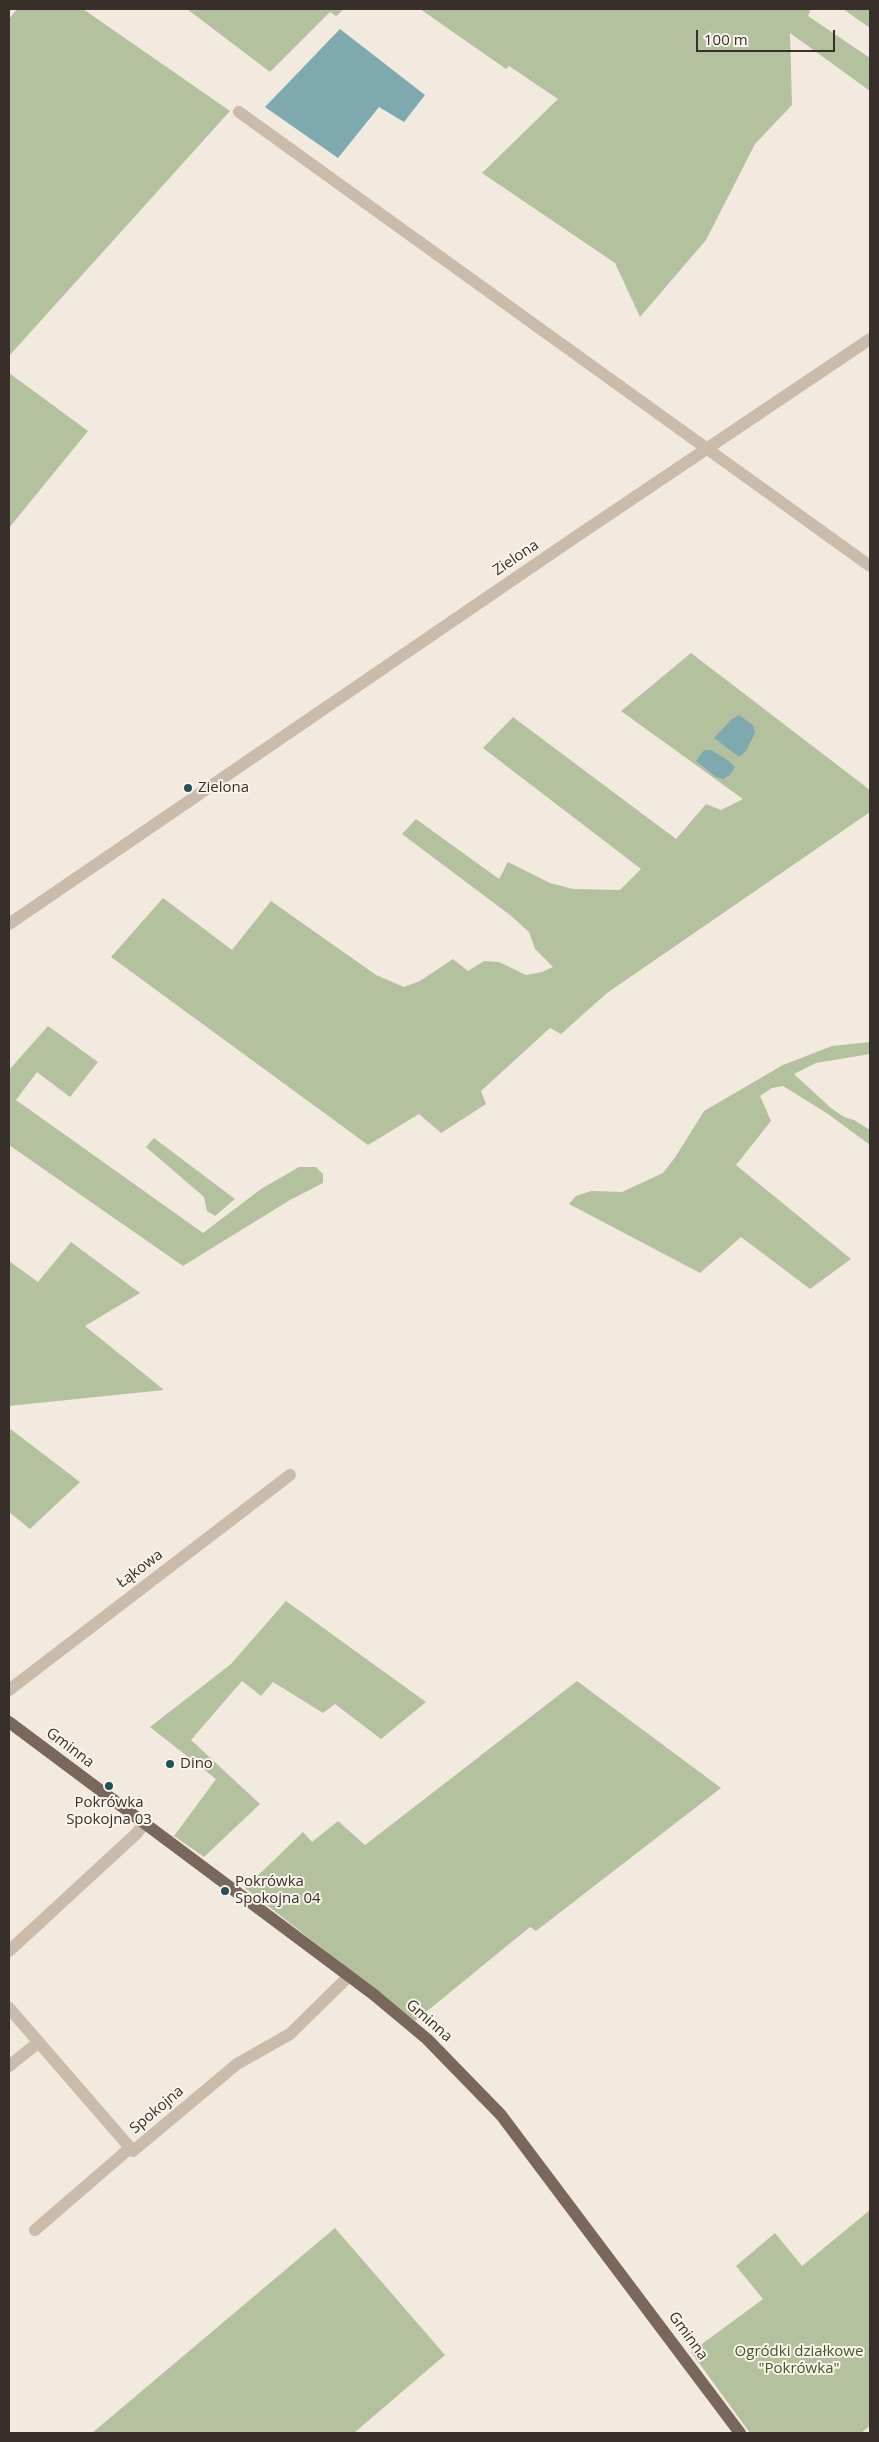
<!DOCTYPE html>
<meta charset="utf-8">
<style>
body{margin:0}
#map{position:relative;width:879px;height:2442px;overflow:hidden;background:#f2eadf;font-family:"Open Sans",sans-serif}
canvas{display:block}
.frame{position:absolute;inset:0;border:10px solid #382f2a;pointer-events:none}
.scale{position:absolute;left:696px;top:30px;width:139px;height:22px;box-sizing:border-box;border:2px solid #382f2a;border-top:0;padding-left:6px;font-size:15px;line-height:18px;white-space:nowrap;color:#382f2a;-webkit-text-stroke:4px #faf4eb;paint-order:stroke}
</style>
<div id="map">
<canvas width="879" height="2442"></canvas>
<div class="frame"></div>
<div class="scale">100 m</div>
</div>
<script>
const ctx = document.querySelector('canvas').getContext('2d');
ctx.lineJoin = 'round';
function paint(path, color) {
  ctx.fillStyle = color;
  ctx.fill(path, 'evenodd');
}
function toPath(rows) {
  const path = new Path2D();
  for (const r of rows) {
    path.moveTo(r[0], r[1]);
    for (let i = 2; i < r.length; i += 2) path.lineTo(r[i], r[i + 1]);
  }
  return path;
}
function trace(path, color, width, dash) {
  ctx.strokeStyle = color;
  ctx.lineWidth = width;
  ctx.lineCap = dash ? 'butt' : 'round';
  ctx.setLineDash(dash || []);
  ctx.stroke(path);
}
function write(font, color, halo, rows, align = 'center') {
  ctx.font = font + ' "Open Sans",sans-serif';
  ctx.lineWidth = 4;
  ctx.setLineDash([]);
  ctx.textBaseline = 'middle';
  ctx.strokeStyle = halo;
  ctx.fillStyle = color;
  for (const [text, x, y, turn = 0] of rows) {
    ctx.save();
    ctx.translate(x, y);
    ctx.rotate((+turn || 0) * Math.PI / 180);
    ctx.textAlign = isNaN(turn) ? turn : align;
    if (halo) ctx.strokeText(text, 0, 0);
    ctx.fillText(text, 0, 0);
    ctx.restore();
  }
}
const green = toPath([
 [17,9,83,9,230,111,9,356,9,19],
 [187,9,344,9,336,16,330,12,270,72],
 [420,9,811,9,808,16,870,58,870,91,790,33,792,105,755,144,706,240,640,317,615,263,482,173,558,99,509,66,506,69],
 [843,9,870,9,870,28],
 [9,373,88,431,9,528],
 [691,653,870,790,870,812,607,993,561,1034,550,1028,481,1091,486,1104,441,1133,419,1114,368,1145,111,957,163,898,232,950,271,901,376,975,404,987,420,981,453,959,468,971,484,961,499,962,526,975,542,972,553,967,535,949,529,932,510,915,402,834,416,819,499,879,508,862,550,883,573,889,620,890,641,869,483,748,513,717,676,839,706,804,721,810,743,799,621,711],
 [48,1026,98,1062,70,1097,37,1072,16,1100,203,1233,261,1189,299,1167,316,1167,323,1174,323,1183,290,1200,183,1266,9,1145,9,1070],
 [870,1042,870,1054,816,1063,794,1074,831,1108,844,1117,854,1120,870,1130,870,1145,828,1114,783,1086,772,1088,760,1096,771,1121,736,1165,851,1259,810,1289,741,1237,700,1273,569,1204,576,1196,591,1191,622,1192,663,1173,676,1156,704,1111,783,1065,832,1046],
 [154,1138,235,1199,215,1216,207,1211,204,1197,146,1147],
 [71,1242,140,1293,85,1326,164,1390,9,1406,9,1261,38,1282],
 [9,1428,80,1482,30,1529,9,1512],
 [286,1601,426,1702,381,1739,335,1704,323,1713,273,1682,261,1696,242,1681,191,1740,260,1804,204,1857,174,1836,216,1779,150,1727,231,1664],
 [577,1681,721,1788,536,1931,530,1927,415,2021,245,1888,303,1832,312,1842,338,1821,365,1845],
 [870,2210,870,2426,861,2433,750,2433,691,2352,763,2299,736,2266,775,2233,802,2266],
 [335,2228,445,2355,354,2433,92,2433]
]);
const water = toPath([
 [340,29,425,95,404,122,379,107,338,158,265,107],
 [739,715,753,725,755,733,746,751,739,757,714,738,732,719],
 [704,750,711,750,729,761,735,767,730,775,723,779,716,777,696,761]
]);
const minor = toPath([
 [239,112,870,566],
 [9,924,577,536,870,339],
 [9,1690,290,1475],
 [9,1951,136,1834,144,1824],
 [9,2008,133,2151,237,2064,290,2034,349,1976],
 [9,2066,39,2042],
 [35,2230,130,2148]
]);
const major = toPath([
 [9,1722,373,1994,427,2039,501,2115,740,2433]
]);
const markers = [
 [188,788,5,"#205259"],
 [170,1764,5,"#205259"],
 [109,1786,5,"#205259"],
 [225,1891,5,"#205259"]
];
const streetNames = [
 ["Zielona",516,558,-34],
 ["Łąkowa",140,1569,-37],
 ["Gminna",70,1748,37],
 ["Gminna",429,2021,41],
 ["Spokojna",157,2110,-40],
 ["Gminna",688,2336,54]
];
const poiNames = [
 ["Zielona",198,788],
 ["Dino",180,1764],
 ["Pokrówka",109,1803,"center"],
 ["Spokojna 03",109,1820,"center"],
 ["Pokrówka",235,1882],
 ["Spokojna 04",235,1899]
];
const parkNames = [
 ["Ogródki działkowe",799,2352],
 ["\"Pokrówka\"",799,2369]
];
paint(green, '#b4c19f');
paint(water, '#7eaaaf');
trace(minor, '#cabbaa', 12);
trace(major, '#79675b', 12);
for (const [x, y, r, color] of markers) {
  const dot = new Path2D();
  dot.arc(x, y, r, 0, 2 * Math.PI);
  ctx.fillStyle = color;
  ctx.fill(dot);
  trace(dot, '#faf4eb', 2);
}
write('15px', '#382f2a', '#faf4eb', streetNames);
write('15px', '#382f2a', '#faf4eb', poiNames, 'left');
write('15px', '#45562e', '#faf4eb', parkNames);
</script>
